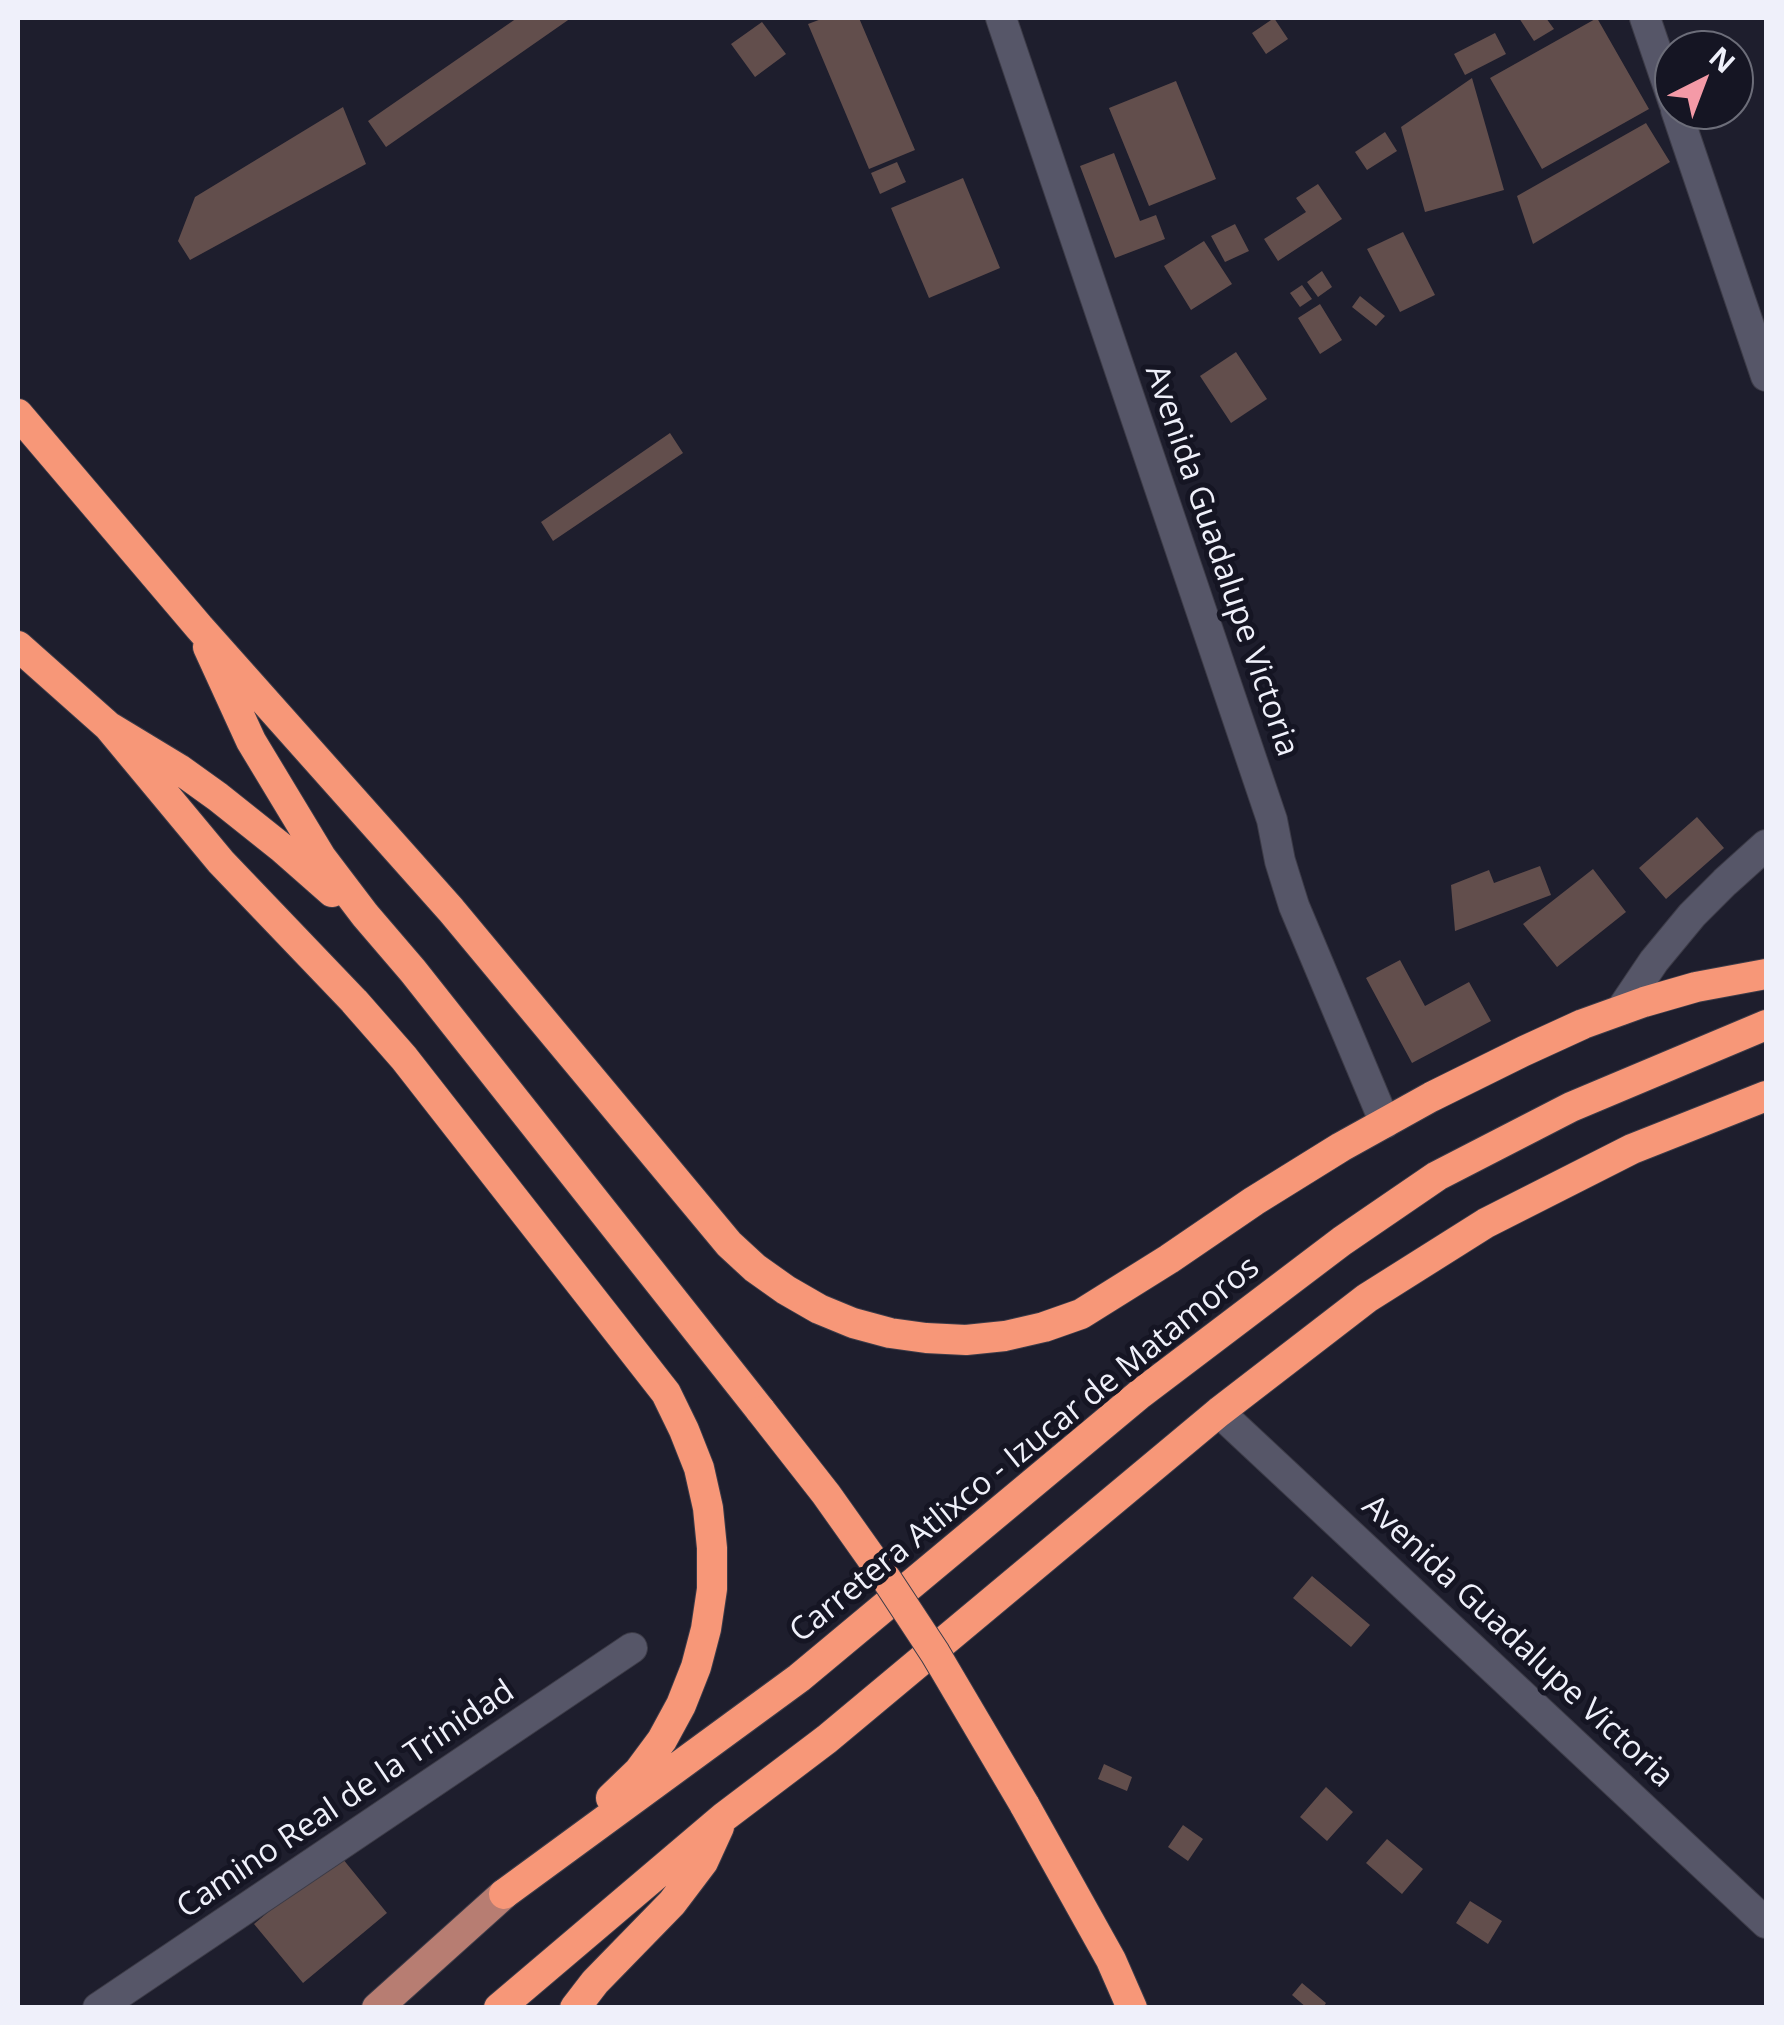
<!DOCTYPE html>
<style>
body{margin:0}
#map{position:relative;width:1784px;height:2025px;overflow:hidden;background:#1e1e2d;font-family:"Open Sans",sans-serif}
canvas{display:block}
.frame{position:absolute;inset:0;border:20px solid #eff0fa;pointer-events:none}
.north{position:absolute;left:1654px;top:30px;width:100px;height:100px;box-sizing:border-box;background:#151523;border:2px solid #6c6d79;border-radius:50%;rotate:42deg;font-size:28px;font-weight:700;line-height:40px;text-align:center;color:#eff0fa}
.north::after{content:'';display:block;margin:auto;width:35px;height:45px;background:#f49aa7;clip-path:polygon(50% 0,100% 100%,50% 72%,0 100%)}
</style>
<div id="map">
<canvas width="1784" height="2025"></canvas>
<div class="frame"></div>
<div class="north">N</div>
</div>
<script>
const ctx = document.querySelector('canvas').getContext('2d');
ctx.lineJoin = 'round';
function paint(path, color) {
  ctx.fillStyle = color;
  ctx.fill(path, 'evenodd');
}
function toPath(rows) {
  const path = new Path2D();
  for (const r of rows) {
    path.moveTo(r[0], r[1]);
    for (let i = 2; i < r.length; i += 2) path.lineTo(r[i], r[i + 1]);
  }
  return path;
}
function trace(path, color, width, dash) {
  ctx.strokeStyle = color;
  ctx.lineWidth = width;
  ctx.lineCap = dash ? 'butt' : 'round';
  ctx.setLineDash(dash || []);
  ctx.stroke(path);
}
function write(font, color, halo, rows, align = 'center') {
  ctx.font = font + ' "Open Sans",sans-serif';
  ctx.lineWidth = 10;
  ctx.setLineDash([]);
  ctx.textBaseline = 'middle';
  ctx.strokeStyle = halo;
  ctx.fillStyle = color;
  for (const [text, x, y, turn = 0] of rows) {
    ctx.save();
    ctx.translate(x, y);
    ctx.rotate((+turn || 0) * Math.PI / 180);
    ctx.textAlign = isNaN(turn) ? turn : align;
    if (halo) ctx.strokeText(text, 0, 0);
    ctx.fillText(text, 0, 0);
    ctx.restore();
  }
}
const building = toPath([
 [517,18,571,18,386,147,368,121],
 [824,18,859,18,915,150,869,169,808,24],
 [1274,18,1288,39,1266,54,1252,33],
 [1519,18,1546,18,1554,29,1534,41],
 [1597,18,1649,109,1542,169,1490,78],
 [762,22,786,54,755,77,731,44],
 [1495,33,1506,54,1465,75,1454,54],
 [1472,78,1504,190,1425,212,1401,127],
 [1176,81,1216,179,1149,206,1109,108],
 [343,107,366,164,190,260,178,241,195,197],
 [1646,123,1670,162,1533,244,1517,196],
 [1385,132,1397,151,1367,170,1355,152],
 [1114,153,1140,221,1156,215,1165,239,1115,258,1080,166],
 [897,162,906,182,880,194,871,173],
 [963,178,1000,268,929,298,891,208],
 [1318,184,1342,219,1278,261,1264,239,1306,212,1296,198],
 [1235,224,1249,251,1225,262,1211,236],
 [1403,232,1435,295,1400,312,1367,249],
 [1204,241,1232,284,1191,310,1164,266],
 [1322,271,1332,287,1318,297,1307,282],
 [1302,285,1312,299,1300,307,1290,293],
 [1360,296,1385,316,1376,326,1352,307],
 [1320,304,1342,340,1320,354,1298,318],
 [1236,352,1267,399,1231,423,1200,376],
 [670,433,683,453,553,541,541,522],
 [1697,817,1724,848,1666,899,1639,868],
 [1540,866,1551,895,1455,931,1451,885,1489,870,1494,883],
 [1593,869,1626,912,1557,967,1523,924],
 [1400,960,1425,1006,1469,982,1491,1021,1412,1063,1366,978],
 [1312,1576,1370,1625,1351,1647,1293,1598],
 [1104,1764,1132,1777,1127,1791,1098,1779],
 [1326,1787,1353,1812,1327,1841,1300,1817],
 [1183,1825,1203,1839,1188,1861,1168,1847],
 [1387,1839,1423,1869,1402,1894,1366,1863],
 [338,1853,387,1913,303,1983,254,1924],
 [1470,1901,1502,1921,1488,1944,1456,1923],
 [1302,1983,1326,2003,1323,2008,1307,2008,1292,1995]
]);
const minor = toPath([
 [1001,18,1272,820,1280,861,1294,906,1385,1123],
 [1645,18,1674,103],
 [1676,110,1766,376],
 [1621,1010,1654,961,1692,915,1725,882,1766,845],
 [1219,1412,1766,1923],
 [98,2008,632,1648]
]);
const major = toPath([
 [377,2008,504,1894]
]);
const highway = toPath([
 [18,414,199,627,451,910,729,1244,755,1268,786,1290,819,1309,853,1323,890,1333,926,1338,966,1340,1005,1336,1044,1327,1081,1314,1169,1259,1254,1201,1341,1147,1431,1097,1524,1051,1583,1024,1644,1002,1696,987,1766,974],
 [18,646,108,726,179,769,218,797,282,848,332,892],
 [208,647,251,741,321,857,365,915,413,971,761,1411],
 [108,726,221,862,354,1001,404,1058,666,1393,684,1430,699,1468,708,1508,712,1548,712,1589,706,1629,696,1667,681,1705,662,1740,639,1771,611,1798],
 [1024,1804,1111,1960,1132,2008],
 [504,1894,799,1678,1140,1394,1342,1241,1437,1176,1571,1107,1766,1025],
 [499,2008,724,1817,827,1739,1219,1412,1367,1298,1486,1223,1632,1149,1766,1096],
 [575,2008,595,1982,672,1903,703,1862,719,1827]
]);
const highwayBridge = toPath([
 [761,1411,826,1494,887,1580,935,1653,1024,1804]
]);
const streetNames = [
 ["Avenida Guadalupe Victoria",1221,561,71],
 ["Carretera Atlixco - Izucar de Matamoros",1025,1450,-39],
 ["Avenida Guadalupe Victoria",1517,1642,43],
 ["Camino Real de la Trinidad",346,1800,-34]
];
paint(building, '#624e4c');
trace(minor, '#3c3b47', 32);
trace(major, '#3c3b47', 32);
trace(highway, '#3c3b47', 32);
trace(minor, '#565668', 30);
trace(major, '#b77d72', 30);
trace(highway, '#f79778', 30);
trace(highwayBridge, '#3c3b47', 32, []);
trace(highwayBridge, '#f79778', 30);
write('32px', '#eff0fa', '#151523', streetNames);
</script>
